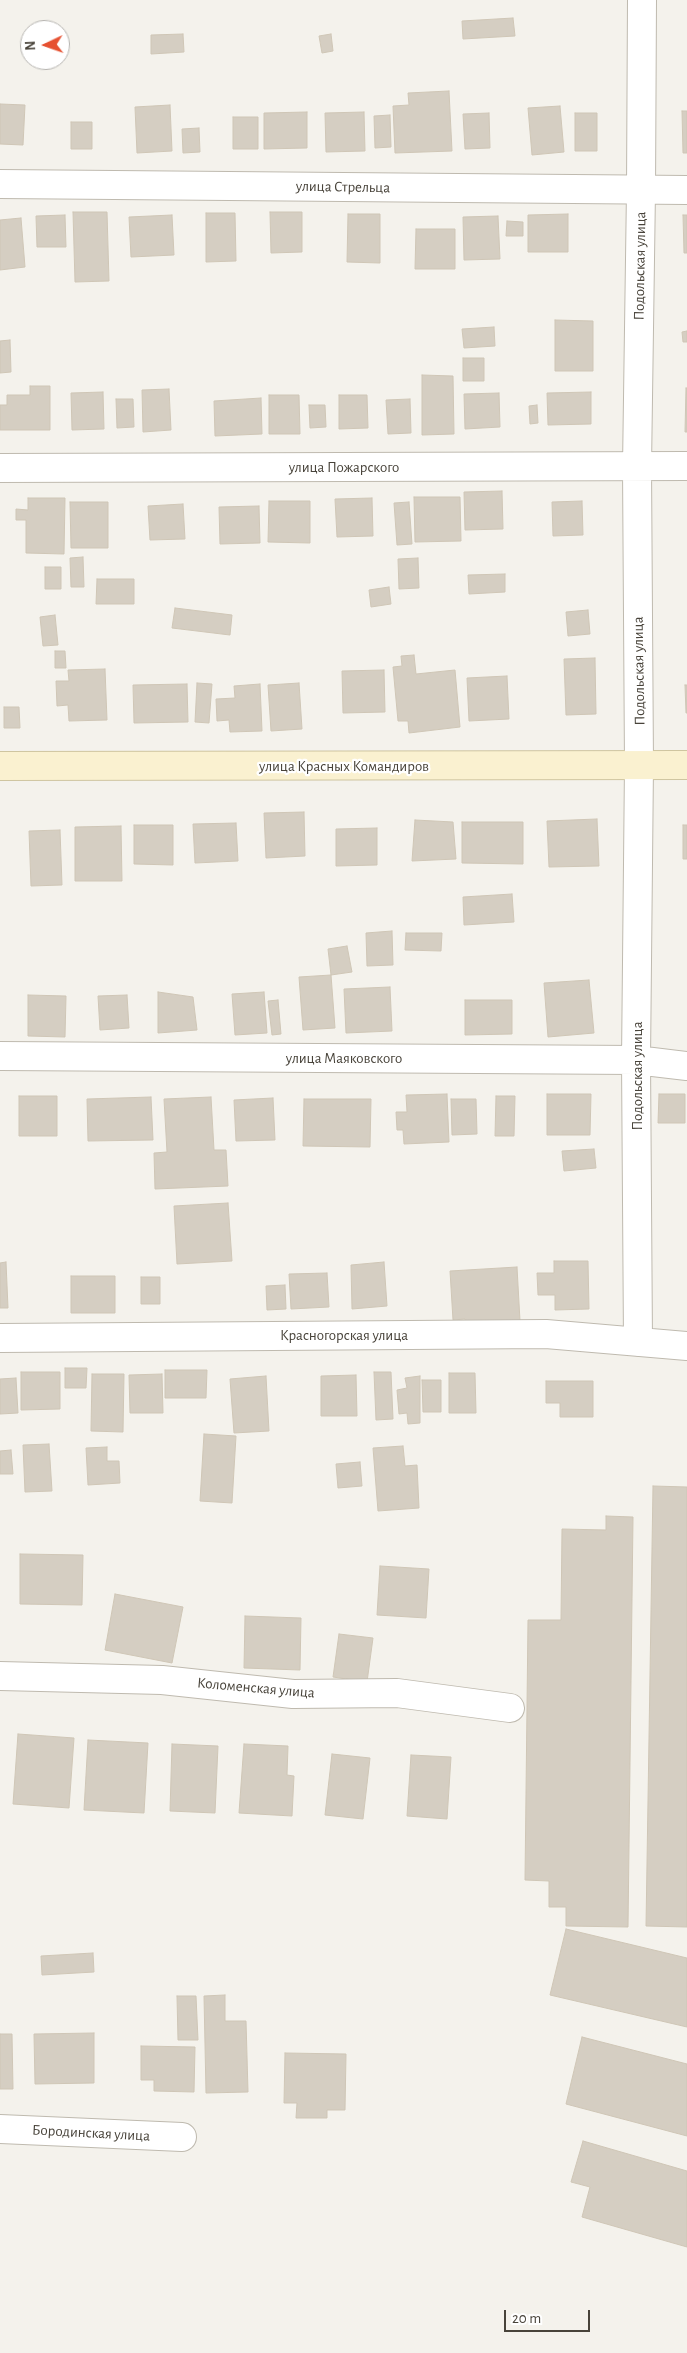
<!DOCTYPE html>
<meta charset="utf-8">
<style>
body{margin:0}
#map{position:relative;width:687px;height:2353px;overflow:hidden;background:#f4f2ec;font-family:"Alegreya Sans",sans-serif}
canvas{display:block}
.north{position:absolute;left:20px;top:20px;width:50px;height:50px;box-sizing:border-box;background:#fff;border:1px solid #b6b4b0;border-radius:50%;rotate:267deg;font-size:14px;font-weight:700;line-height:20px;text-align:center;color:#48433a}
.north::after{content:'';display:block;margin:auto;width:18px;height:22px;background:#e65131;clip-path:polygon(50% 0,100% 100%,50% 72%,0 100%)}
.scale{position:absolute;left:504px;top:2310px;width:86px;height:22px;box-sizing:border-box;border:2px solid #48433a;border-top:0;padding-left:6px;font-size:15px;line-height:18px;white-space:nowrap;color:#48433a;-webkit-text-stroke:4px #fff;paint-order:stroke}
</style>
<div id="map">
<canvas width="687" height="2353"></canvas>
<div class="north">N</div>
<div class="scale">20 m</div>
</div>
<script>
const ctx = document.querySelector('canvas').getContext('2d');
ctx.lineJoin = 'round';
function paint(path, color) {
  ctx.fillStyle = color;
  ctx.fill(path, 'evenodd');
}
function toPath(rows) {
  const path = new Path2D();
  for (const r of rows) {
    path.moveTo(r[0], r[1]);
    for (let i = 2; i < r.length; i += 2) path.lineTo(r[i], r[i + 1]);
  }
  return path;
}
function trace(path, color, width, dash) {
  ctx.strokeStyle = color;
  ctx.lineWidth = width;
  ctx.lineCap = dash ? 'butt' : 'round';
  ctx.setLineDash(dash || []);
  ctx.stroke(path);
}
function write(font, color, halo, rows, align = 'center') {
  ctx.font = font + ' "Alegreya Sans",sans-serif';
  ctx.lineWidth = 4.5;
  ctx.setLineDash([]);
  ctx.textBaseline = 'middle';
  ctx.strokeStyle = halo;
  ctx.fillStyle = color;
  for (const [text, x, y, turn = 0] of rows) {
    ctx.save();
    ctx.translate(x, y);
    ctx.rotate((+turn || 0) * Math.PI / 180);
    ctx.textAlign = isNaN(turn) ? turn : align;
    if (halo) ctx.strokeText(text, 0, 0);
    ctx.fillText(text, 0, 0);
    ctx.restore();
  }
}
const building = toPath([
 [513,18,515,36,463,39,462,21,513,18],
 [183,34,184,52,151,54,151,35,183,34],
 [331,34,333,51,322,53,319,36,331,34],
 [449,91,452,151,395,153,393,106,409,105,408,93,449,91],
 [0,104,25,105,23,145,0,144,0,104],
 [170,105,172,151,137,153,135,107,170,105],
 [560,106,564,152,532,155,528,108,560,106],
 [682,111,687,111,687,153,683,153,682,111],
 [307,112,307,148,264,149,264,113,307,112],
 [364,112,365,151,326,152,325,113,364,112],
 [489,113,490,148,465,149,463,114,489,113],
 [575,113,597,113,597,151,575,151,575,113],
 [390,115,391,147,375,148,374,116,390,115],
 [233,117,258,117,258,149,233,149,233,117],
 [71,122,92,122,92,149,71,149,71,122],
 [199,128,200,152,183,153,182,129,199,128],
 [73,212,107,212,109,281,75,282,73,212],
 [270,212,302,212,302,252,271,253,270,212],
 [206,213,235,213,236,261,206,262,206,213],
 [348,214,380,214,380,263,347,262,348,214],
 [568,214,568,252,528,252,528,215,568,214],
 [65,215,66,247,37,247,36,216,65,215],
 [172,215,174,255,131,257,129,217,172,215],
 [683,215,687,215,687,253,684,253,683,215],
 [498,216,500,259,464,260,463,217,498,216],
 [21,218,25,267,0,270,0,220,21,218],
 [507,221,523,222,523,236,506,236,507,221],
 [416,229,455,229,455,269,415,269,416,229],
 [555,320,593,321,593,371,555,371,555,320],
 [494,327,495,346,464,348,462,329,494,327],
 [687,331,687,342,683,342,682,332,687,331],
 [10,340,11,372,0,373,0,341,10,340],
 [463,358,484,358,484,381,463,381,463,358],
 [422,375,453,376,454,434,422,435,422,375],
 [30,386,50,386,50,430,0,430,0,405,7,405,7,395,30,395,30,386],
 [686,388,687,388,687,432,685,432,686,388],
 [169,389,171,430,143,432,142,390,169,389],
 [103,392,104,429,72,430,71,393,103,392],
 [591,392,591,424,548,425,547,393,591,392],
 [499,393,500,427,465,429,464,394,499,393],
 [269,395,299,395,300,434,269,434,269,395],
 [339,395,367,395,368,428,339,429,339,395],
 [261,398,262,434,215,436,214,401,261,398],
 [116,399,133,399,134,427,117,428,116,399],
 [410,399,411,433,388,434,386,400,410,399],
 [309,405,325,405,326,427,310,428,309,405],
 [537,405,538,423,530,424,529,406,537,405],
 [502,491,503,529,465,530,464,492,502,491],
 [414,497,460,497,461,541,415,542,414,497],
 [28,498,65,498,64,554,26,553,26,520,16,520,16,509,28,510,28,498],
 [372,498,373,536,337,537,335,499,372,498],
 [269,501,310,501,310,543,268,542,269,501],
 [582,501,583,535,553,536,552,502,582,501],
 [70,502,108,502,108,548,71,548,70,502],
 [409,502,412,544,397,545,394,503,409,502],
 [183,504,185,539,150,540,148,506,183,504],
 [259,506,260,543,220,544,219,507,259,506],
 [83,557,84,587,71,587,70,558,83,557],
 [418,558,419,588,399,589,398,559,418,558],
 [45,567,61,567,61,589,45,589,45,567],
 [505,574,505,592,469,594,468,575,505,574],
 [97,579,134,579,134,604,96,604,97,579],
 [389,587,391,604,371,607,369,590,389,587],
 [175,608,232,615,230,635,172,628,175,608],
 [588,610,590,634,568,636,566,612,588,610],
 [55,615,58,645,43,646,40,617,55,615],
 [55,651,65,651,66,668,55,668,55,651],
 [414,655,416,674,455,670,460,727,409,733,408,721,398,721,393,667,402,666,401,656,414,655],
 [595,658,596,714,566,715,564,659,595,658],
 [105,669,107,720,69,721,68,705,57,706,56,681,69,681,68,670,105,669],
 [384,670,385,712,343,713,342,671,384,670],
 [507,676,509,719,469,721,467,678,507,676],
 [197,683,212,684,209,723,195,722,197,683],
 [299,683,302,729,271,731,268,685,299,683],
 [187,684,188,722,134,723,133,685,187,684],
 [260,684,262,731,230,732,229,720,217,721,216,699,235,698,234,686,260,684],
 [685,685,687,685,687,713,686,713,685,685],
 [4,707,19,707,20,728,4,728,4,707],
 [304,812,305,856,266,858,264,813,304,812],
 [597,819,599,866,549,867,547,821,597,819],
 [415,820,453,822,456,859,412,861,415,820],
 [462,822,523,822,523,864,462,863,462,822],
 [236,823,238,861,195,863,193,824,236,823],
 [134,825,173,825,173,865,134,864,134,825],
 [683,825,687,825,687,859,683,859,683,825],
 [121,826,122,881,75,881,75,827,121,826],
 [377,828,377,865,336,866,336,829,377,828],
 [60,830,62,885,31,886,29,831,60,830],
 [512,894,514,922,464,925,463,897,512,894],
 [392,931,393,965,367,966,366,933,392,931],
 [406,933,442,933,441,951,405,950,406,933],
 [347,946,352,972,331,975,328,949,347,946],
 [331,975,335,1028,303,1030,299,977,331,975],
 [589,980,594,1033,548,1037,544,983,589,980],
 [390,987,392,1031,346,1033,344,989,390,987],
 [158,992,193,997,197,1030,158,1033,158,992],
 [264,992,267,1033,235,1035,232,994,264,992],
 [28,995,66,996,65,1037,28,1036,28,995],
 [127,995,129,1028,100,1030,98,996,127,995],
 [278,1000,281,1034,272,1035,268,1001,278,1000],
 [465,1000,512,1000,512,1034,465,1035,465,1000],
 [447,1094,449,1142,404,1144,403,1130,397,1130,396,1112,407,1112,406,1095,447,1094],
 [547,1094,591,1094,590,1135,547,1135,547,1094],
 [659,1094,685,1094,685,1123,658,1123,659,1094],
 [19,1096,57,1096,57,1136,19,1136,19,1096],
 [496,1096,515,1096,514,1136,495,1136,496,1096],
 [151,1097,153,1140,88,1141,87,1099,151,1097],
 [211,1097,214,1150,226,1150,228,1186,155,1189,154,1153,167,1152,164,1099,211,1097],
 [273,1098,275,1140,236,1141,234,1100,273,1098],
 [304,1099,371,1099,370,1147,303,1146,304,1099],
 [451,1099,476,1099,477,1134,452,1135,451,1099],
 [594,1149,596,1168,564,1171,562,1151,594,1149],
 [228,1203,232,1261,177,1264,174,1206,228,1203],
 [554,1261,588,1261,589,1309,555,1310,555,1295,538,1295,537,1273,554,1273,554,1261],
 [6,1262,8,1308,0,1308,0,1263,6,1262],
 [384,1262,387,1306,352,1309,351,1265,384,1262],
 [517,1267,520,1321,466,1328,465,1319,453,1320,450,1271,517,1267],
 [327,1273,329,1307,291,1309,289,1274,327,1273],
 [71,1276,115,1276,115,1313,71,1313,71,1276],
 [141,1277,160,1277,160,1304,141,1304,141,1277],
 [285,1285,286,1309,267,1310,266,1286,285,1285],
 [65,1368,87,1368,86,1388,65,1388,65,1368],
 [165,1370,207,1370,206,1398,165,1398,165,1370],
 [21,1372,60,1372,60,1409,21,1410,21,1372],
 [374,1372,391,1372,393,1419,376,1420,374,1372],
 [449,1373,475,1373,476,1413,449,1413,449,1373],
 [92,1374,124,1374,123,1432,91,1431,92,1374],
 [162,1374,163,1413,130,1413,129,1375,162,1374],
 [356,1375,357,1416,321,1416,321,1376,356,1375],
 [266,1376,269,1431,234,1433,230,1379,266,1376],
 [420,1376,420,1423,408,1424,407,1413,399,1414,397,1390,407,1388,405,1378,420,1376],
 [16,1378,18,1413,0,1414,0,1379,16,1378],
 [422,1380,441,1380,441,1412,423,1412,422,1380],
 [546,1381,593,1381,593,1417,560,1417,560,1403,546,1403,546,1381],
 [204,1434,236,1436,232,1503,200,1501,204,1434],
 [49,1444,52,1491,25,1492,23,1445,49,1444],
 [403,1446,405,1466,417,1465,419,1508,378,1511,373,1448,403,1446],
 [107,1447,107,1461,119,1461,120,1483,88,1485,86,1448,107,1447],
 [11,1450,13,1474,0,1474,0,1451,11,1450],
 [360,1462,362,1486,338,1488,336,1464,360,1462],
 [653,1486,687,1487,687,1927,646,1926,653,1486],
 [606,1516,633,1517,628,1927,566,1926,566,1907,549,1907,549,1881,525,1880,528,1620,561,1620,562,1529,606,1530,606,1516],
 [20,1554,83,1555,82,1605,20,1604,20,1554],
 [380,1566,429,1569,426,1618,377,1615,380,1566],
 [115,1594,183,1607,172,1663,105,1650,115,1594],
 [245,1616,301,1618,300,1670,244,1668,245,1616],
 [339,1634,373,1638,367,1682,333,1677,339,1634],
 [18,1734,74,1738,69,1808,13,1804,18,1734],
 [88,1740,148,1743,144,1813,84,1810,88,1740],
 [172,1744,218,1746,215,1813,170,1811,172,1744],
 [244,1744,288,1746,287,1775,294,1776,292,1816,239,1813,244,1744],
 [332,1754,370,1758,363,1819,325,1815,332,1754],
 [411,1755,451,1757,447,1819,407,1816,411,1755],
 [566,1929,687,1958,687,2027,550,1995,566,1929],
 [93,1953,94,1972,42,1975,41,1956,93,1953],
 [225,1995,225,2021,246,2021,248,2092,206,2093,204,1996,225,1995],
 [177,1996,196,1996,198,2040,178,2040,177,1996],
 [94,2033,94,2083,35,2084,34,2034,94,2033],
 [0,2034,12,2034,13,2089,0,2089,0,2034],
 [582,2037,687,2064,687,2136,566,2104,582,2037],
 [141,2046,195,2047,194,2092,154,2091,154,2080,141,2080,141,2046],
 [285,2053,346,2054,345,2110,327,2110,327,2118,296,2118,297,2103,284,2103,285,2053],
 [583,2141,687,2171,687,2247,582,2217,590,2187,571,2182,583,2141]
]);
const street = toPath([
 [0,184,687,190],
 [0,468,687,466],
 [0,1056,636,1060,687,1066],
 [0,1338,546,1334,687,1346],
 [638,1342,636,1060,639,765,637,467,641,190,642,0],
 [0,1676,162,1680,293,1694,397,1693,510,1708],
 [0,2129,182,2137]
]);
const secondary = toPath([
 [0,766,687,765]
]);
const streetNames = [
 ["улица Стрельца",343,187,1],
 ["Подольская улица",640,266,-89],
 ["улица Пожарского",344,467],
 ["Подольская улица",639,671,-91],
 ["улица Красных Командиров",344,766],
 ["улица Маяковского",344,1058],
 ["Подольская улица",637,1076,-90],
 ["Красногорская улица",344,1335],
 ["Коломенская улица",256,1688,5],
 ["Бородинская улица",91,2133,3]
];
paint(building, '#d5cec2');
trace(building, '#cfc6b6', 1);
trace(street, '#bfbaaf', 30);
trace(secondary, '#cfc5a0', 30);
trace(street, '#fff', 28);
trace(secondary, '#faf1d0', 28);
write('15px', '#48433a', '#fff', streetNames);
</script>
